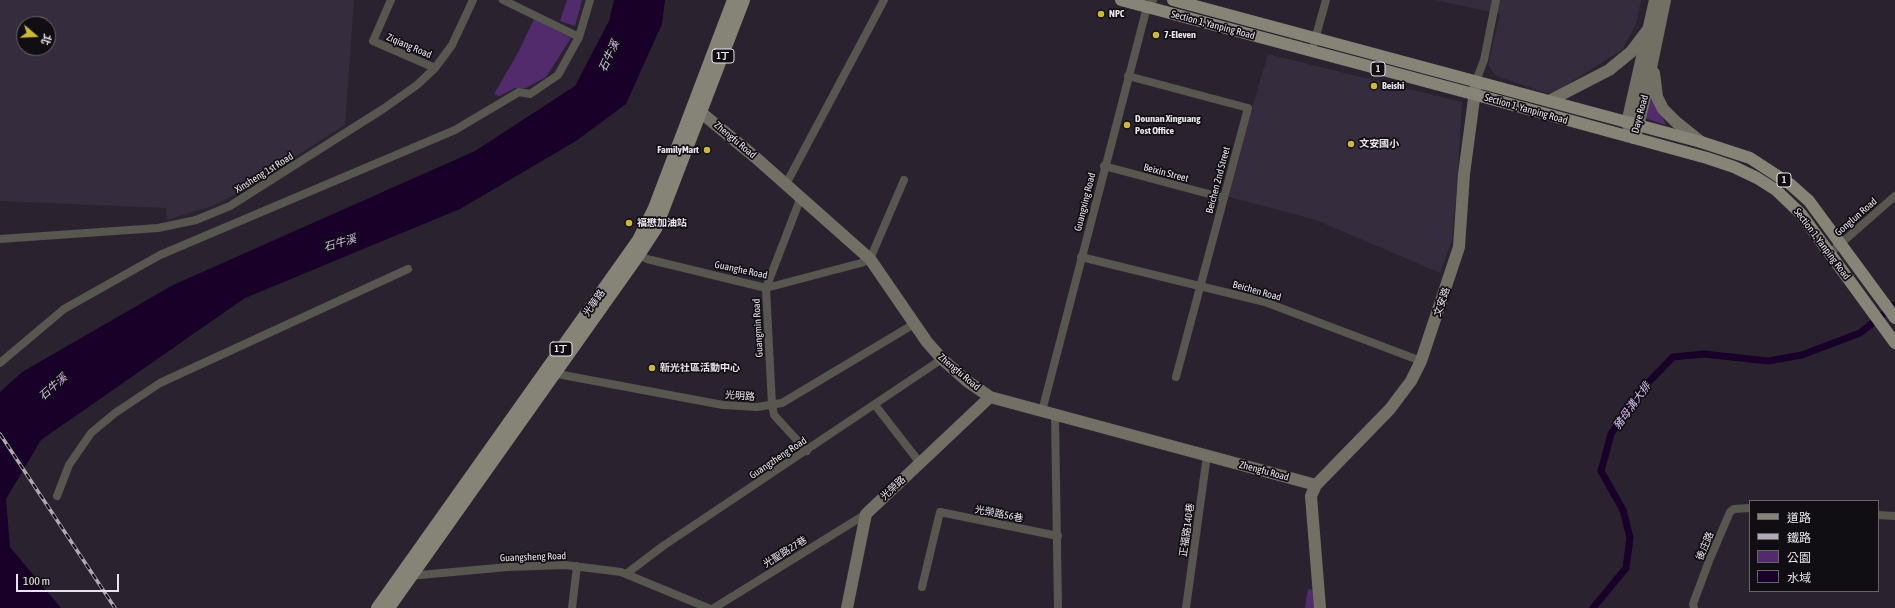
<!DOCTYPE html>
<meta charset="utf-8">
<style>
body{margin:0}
#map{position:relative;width:1895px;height:608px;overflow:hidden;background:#2a232f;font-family:"Asap Condensed","Noto Sans TC",sans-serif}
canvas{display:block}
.legend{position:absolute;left:1749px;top:500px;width:130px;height:92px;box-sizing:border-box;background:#110e13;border:1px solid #67646a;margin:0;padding:5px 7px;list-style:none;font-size:12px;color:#e8e4ec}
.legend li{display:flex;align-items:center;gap:8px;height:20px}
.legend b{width:20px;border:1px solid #67646a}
.north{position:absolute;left:16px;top:16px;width:40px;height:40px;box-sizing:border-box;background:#110e13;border:1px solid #67646a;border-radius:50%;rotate:109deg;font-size:11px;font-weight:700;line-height:16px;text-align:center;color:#e8e4ec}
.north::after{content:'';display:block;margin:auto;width:14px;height:18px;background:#ceb837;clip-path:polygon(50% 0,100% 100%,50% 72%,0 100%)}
.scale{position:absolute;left:16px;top:574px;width:103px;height:18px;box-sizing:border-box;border:2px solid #e8e4ec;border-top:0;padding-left:5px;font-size:12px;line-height:14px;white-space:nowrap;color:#e8e4ec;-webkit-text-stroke:3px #110e13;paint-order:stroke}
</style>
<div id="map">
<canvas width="1895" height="608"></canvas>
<ul class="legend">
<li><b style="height:5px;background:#868476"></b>道路</li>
<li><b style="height:5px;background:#aea9b3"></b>鐵路</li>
<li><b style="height:11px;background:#512b6b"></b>公園</li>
<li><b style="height:11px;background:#180029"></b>水域</li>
</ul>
<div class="north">北</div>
<div class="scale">100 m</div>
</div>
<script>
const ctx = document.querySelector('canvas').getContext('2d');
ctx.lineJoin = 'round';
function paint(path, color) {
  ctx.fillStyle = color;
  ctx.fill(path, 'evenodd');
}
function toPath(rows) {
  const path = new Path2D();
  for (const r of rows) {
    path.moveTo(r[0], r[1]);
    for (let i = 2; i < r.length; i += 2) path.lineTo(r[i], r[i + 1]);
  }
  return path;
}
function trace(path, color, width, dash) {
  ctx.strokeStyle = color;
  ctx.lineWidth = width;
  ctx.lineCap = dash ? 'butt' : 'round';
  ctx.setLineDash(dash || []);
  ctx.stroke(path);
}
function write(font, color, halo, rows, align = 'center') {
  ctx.font = font + ' "Asap Condensed","Noto Sans TC",sans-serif';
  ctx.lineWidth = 3.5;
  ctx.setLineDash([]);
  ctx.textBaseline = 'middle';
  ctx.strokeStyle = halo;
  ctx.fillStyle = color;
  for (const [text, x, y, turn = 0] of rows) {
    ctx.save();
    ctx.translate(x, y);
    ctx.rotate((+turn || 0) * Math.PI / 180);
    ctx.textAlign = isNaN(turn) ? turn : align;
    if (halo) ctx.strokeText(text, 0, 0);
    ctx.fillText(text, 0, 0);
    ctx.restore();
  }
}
const built = toPath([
 [0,0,354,0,345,125,238,193,212,206,167,220,166,208,0,201],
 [24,24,48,24,48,48,24,48],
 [1435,0,1641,0,1636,24,1622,50,1555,92,1546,93,1496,76,1488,65,1500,14],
 [1268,54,1462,102,1457,185,1452,240,1440,273,1316,220,1226,196]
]);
const green = toPath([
 [567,0,582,0,575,26,560,21],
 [534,19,571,38,546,77,526,88,515,88,499,96,494,94,519,51],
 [1651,90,1666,125,1644,118],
 [1308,589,1313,590,1314,608,1305,608]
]);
const water = toPath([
 [614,0,665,0,662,24,626,104,576,141,460,209,245,298,41,440,6,499,10,547,61,608,0,608,0,392,22,372,173,285,475,151,575,86,609,21]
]);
const canal = toPath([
 [1593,608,1626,568,1630,538,1623,510,1601,471,1611,434,1642,389,1673,357,1704,354,1768,361,1802,355,1860,333,1895,305]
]);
const street = toPath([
 [391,0,373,41,435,68],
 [503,0,579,37],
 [1314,43,1326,0],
 [1128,76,1248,108,1176,377],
 [1476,81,1484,60,1496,0],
 [1104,166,1224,198],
 [786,184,884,0],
 [801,197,766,288,772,405,774,415,807,451],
 [0,239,158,228,196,220,230,206,383,109,417,85,435,68,452,45,473,0],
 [635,253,647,259,766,288,861,263,870,259,904,180],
 [1830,253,1895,196],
 [1081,257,1265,302,1421,361],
 [0,363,64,309,160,255,455,130,519,92,530,94,558,75,579,37,590,0],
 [552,373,723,405,757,407,782,403,914,324],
 [875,405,920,463],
 [1042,411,1147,7,1153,0],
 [1055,415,1058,608],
 [57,496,69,465,91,433,115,413,160,383,408,269],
 [1878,515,1895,516],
 [626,574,663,546,942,359],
 [409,576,508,567,565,565,621,572,708,608],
 [922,587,940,512,1058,536],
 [572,608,577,566],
 [714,608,866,514],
 [1186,608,1207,455],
 [1694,608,1693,604,1709,561,1730,512,1734,509,1750,508]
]);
const secondary = toPath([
 [1654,73,1657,97,1663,109,1676,122,1701,142],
 [1549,101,1609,70,1631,52,1647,31],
 [693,106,755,157,870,259,927,342,942,359,967,381,990,397,1316,485],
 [1636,134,1645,97,1665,0],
 [1634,138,1627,123,1655,0],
 [847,608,866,514,990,397],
 [1320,608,1311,496,1316,485,1390,409,1411,381,1421,361,1459,247,1464,174,1476,84]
]);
const primary = toPath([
 [1121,0,1473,94,1707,158,1734,167,1757,178,1776,190,1801,214,1895,343],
 [1173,0,1701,142,1750,158,1790,184,1809,201,1895,318],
 [377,608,638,240,654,208,733,0],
 [389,608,639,255,656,229,744,0]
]);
const rail = toPath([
 [0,434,115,608]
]);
const markers = [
 [1101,14,4,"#ceb837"],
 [1156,35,4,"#ceb837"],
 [1374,86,4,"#ceb837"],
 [1127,125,4,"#ceb837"],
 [1351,144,4,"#ceb837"],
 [707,150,4,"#ceb837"],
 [629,223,4,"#ceb837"],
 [652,368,4,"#ceb837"]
];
const shields = [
 [723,56,22],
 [1378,69,14],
 [1784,180,14],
 [561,349,22]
];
const shieldNames = [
 ["1丁",723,56],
 ["1",1378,69],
 ["1",1784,180],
 ["1丁",561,349]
];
const poiNames = [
 ["NPC",1109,14],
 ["7-Eleven",1164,35],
 ["Beishi",1382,86],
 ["Dounan Xinguang",1135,119],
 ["Post Office",1135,131],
 ["文安國小",1359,144],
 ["FamilyMart",699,150,"right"],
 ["福懋加油站",637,223],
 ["新光社區活動中心",660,368]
];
const streetNames = [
 ["Section 1, Yanping Road",1213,25,15],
 ["Ziqiang Road",409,46,23],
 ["Section 1, Yanping Road",1526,109,16],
 ["Daye Road",1640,114,-75],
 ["Zhengfu Road",735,140,40],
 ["Xinsheng 1st Road",264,173,-32],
 ["Beixin Street",1166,173,15],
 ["Beichen 2nd Street",1218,180,-75],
 ["Guangxing Road",1085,202,-76],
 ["Gonglun Road",1856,217,-41],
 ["Section 1, Yanping Road",1822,244,53],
 ["Guanghe Road",741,270,12],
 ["Beichen Road",1257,291,16],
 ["文安路",1442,302,-71],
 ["光華路",594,303,-55],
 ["Guangmin Road",758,328,-93],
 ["Zhengfu Road",959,372,40],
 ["光明路",740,396,4],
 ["Guangzheng Road",778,458,-34],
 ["Zhengfu Road",1264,471,15],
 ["光榮路",893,488,-43],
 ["光榮路56巷",999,514,11],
 ["正福路140巷",1187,530,-82],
 ["後庄路",1705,546,-67],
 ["光聖路27巷",785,552,-32],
 ["Guangsheng Road",533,557,-2]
];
const waterNames = [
 ["石牛溪",609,56,-65],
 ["石牛溪",340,243,-16],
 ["石牛溪",53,387,-42],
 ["豬母溝大排",1632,406,-54]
];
paint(built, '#352c3d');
paint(green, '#512b6b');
paint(water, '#180029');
trace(canal, '#180029', 7);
trace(street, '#57564f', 8);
trace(secondary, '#727065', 12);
trace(primary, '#868476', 12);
trace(rail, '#aea9b3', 3.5);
trace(rail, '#110e13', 2, [6]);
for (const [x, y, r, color] of markers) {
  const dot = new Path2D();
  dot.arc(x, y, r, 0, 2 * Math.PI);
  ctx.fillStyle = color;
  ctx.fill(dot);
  trace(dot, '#110e13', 1.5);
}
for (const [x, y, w] of shields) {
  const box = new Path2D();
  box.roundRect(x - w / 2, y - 7, w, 14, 3);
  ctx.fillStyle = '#110e13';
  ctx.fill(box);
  trace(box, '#e8e4ec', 1);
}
write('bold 9px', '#e8e4ec', null, shieldNames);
write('bold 10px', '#e8e4ec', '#110e13', poiNames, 'left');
write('10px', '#e8e4ec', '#110e13', streetNames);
write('italic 11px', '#d9baf3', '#110e13', waterNames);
</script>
